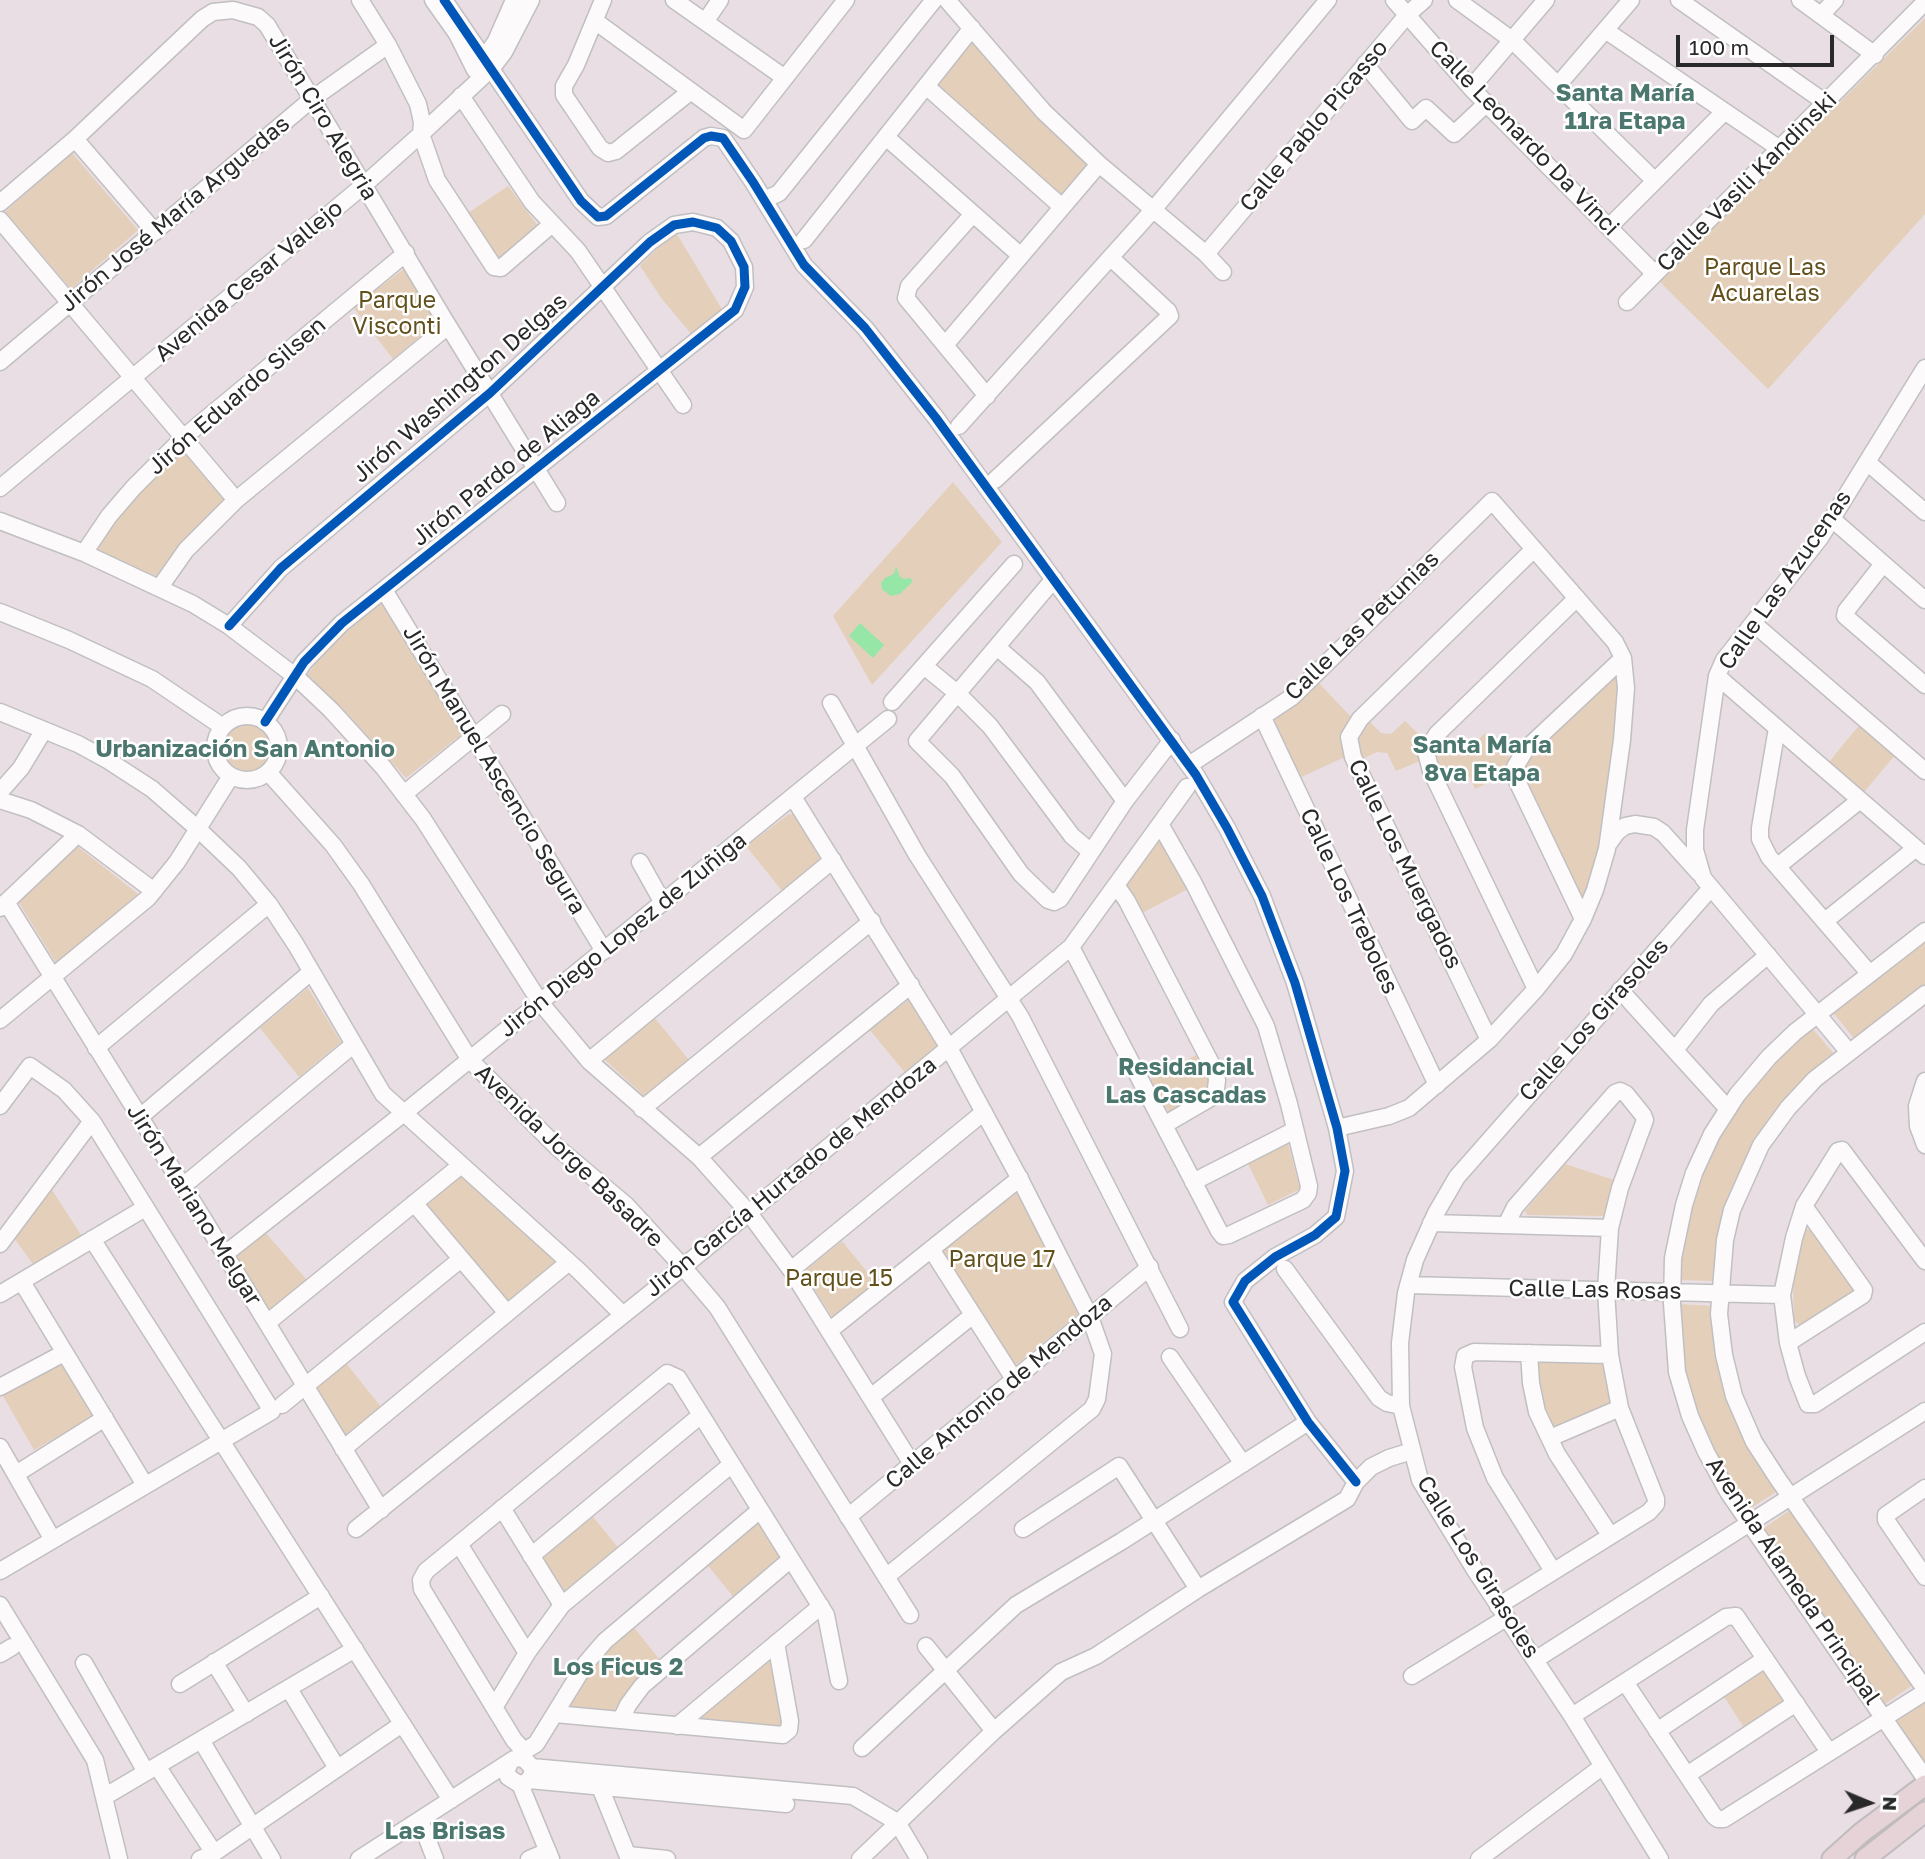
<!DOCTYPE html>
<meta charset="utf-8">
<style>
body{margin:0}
#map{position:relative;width:1925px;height:1859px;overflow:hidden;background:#e8dee3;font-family:"Golos Text",sans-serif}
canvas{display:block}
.north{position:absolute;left:1834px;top:1768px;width:70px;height:70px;-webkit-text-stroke:5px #fff;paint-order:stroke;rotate:92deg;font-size:19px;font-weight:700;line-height:28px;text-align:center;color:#292929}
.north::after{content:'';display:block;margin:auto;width:24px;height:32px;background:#292929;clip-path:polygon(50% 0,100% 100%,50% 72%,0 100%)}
.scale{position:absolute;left:1676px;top:35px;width:158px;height:32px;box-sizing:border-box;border:4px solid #292929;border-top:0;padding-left:9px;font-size:21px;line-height:24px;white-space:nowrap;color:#292929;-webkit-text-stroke:5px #fff;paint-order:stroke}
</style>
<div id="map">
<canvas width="1925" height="1859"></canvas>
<div class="north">N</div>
<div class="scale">100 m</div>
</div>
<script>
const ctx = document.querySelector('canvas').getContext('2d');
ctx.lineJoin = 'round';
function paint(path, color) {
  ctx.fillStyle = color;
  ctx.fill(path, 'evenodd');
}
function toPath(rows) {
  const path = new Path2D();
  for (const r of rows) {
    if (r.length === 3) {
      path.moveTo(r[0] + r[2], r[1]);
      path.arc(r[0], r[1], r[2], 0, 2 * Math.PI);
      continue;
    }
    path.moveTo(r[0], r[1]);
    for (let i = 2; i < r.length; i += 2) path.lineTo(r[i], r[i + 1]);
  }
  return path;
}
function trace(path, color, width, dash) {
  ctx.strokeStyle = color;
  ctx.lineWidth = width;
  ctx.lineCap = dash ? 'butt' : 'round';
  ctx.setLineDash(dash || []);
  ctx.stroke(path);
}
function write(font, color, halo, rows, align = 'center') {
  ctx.font = font + ' "Golos Text",sans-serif';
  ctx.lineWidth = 5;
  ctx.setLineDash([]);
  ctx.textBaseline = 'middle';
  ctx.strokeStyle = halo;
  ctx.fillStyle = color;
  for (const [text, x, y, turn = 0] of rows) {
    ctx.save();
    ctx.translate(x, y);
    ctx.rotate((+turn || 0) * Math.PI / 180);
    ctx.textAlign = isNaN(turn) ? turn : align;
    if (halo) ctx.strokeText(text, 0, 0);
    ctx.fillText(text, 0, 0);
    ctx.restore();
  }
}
const green = toPath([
 [1925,18,1925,214,1768,389,1659,281],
 [972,39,1038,118,1089,164,1058,197,934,87],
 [72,153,138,230,71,289,5,212],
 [508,186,538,226,498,258,468,213],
 [677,234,723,311,692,335,662,299,640,266,665,241],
 [404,269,437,322,393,359,353,307],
 [181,448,224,500,184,541,156,576,95,549,128,505],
 [953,482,1002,542,872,685,833,616],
 [383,602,461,735,406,778,346,712,307,676,324,651,345,632],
 [1621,668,1618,728,1602,843,1583,904,1522,783,1522,760],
 [1316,680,1352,718,1342,736,1347,756,1297,779,1270,719],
 [1369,721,1381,733,1391,734,1405,721,1424,739,1419,750,1420,761,1396,771,1387,753,1377,752,1362,759,1356,747,1355,738,1359,730],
 [247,748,26],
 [1860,724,1896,754,1864,792,1829,762],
 [1485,733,1510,758,1507,773,1475,789,1465,768,1455,767,1440,774,1433,753,1447,735,1460,747,1469,749],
 [789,814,796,815,820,859,783,892,746,846],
 [1159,838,1188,889,1142,913,1126,885],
 [77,846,138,894,56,963,18,901],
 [1925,937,1925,986,1856,1041,1832,1011],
 [308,988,341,1042,299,1077,260,1028],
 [910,999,940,1046,906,1074,869,1029],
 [654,1017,689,1060,644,1096,604,1059],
 [1811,1027,1835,1055,1772,1119,1714,1281,1677,1280,1688,1209,1715,1139,1764,1070],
 [1196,1055,1212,1085,1211,1091,1170,1115,1150,1079],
 [1288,1143,1300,1189,1268,1205,1248,1164],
 [1565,1164,1614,1180,1606,1216,1527,1215,1525,1211],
 [461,1174,560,1263,505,1306,424,1208],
 [52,1190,83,1238,35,1267,14,1238],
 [1017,1190,1078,1314,1016,1365,943,1251],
 [1804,1229,1814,1230,1856,1290,1802,1326,1794,1321,1793,1281,1798,1248],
 [264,1231,307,1280,268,1313,232,1255],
 [842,1241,877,1284,833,1318,803,1272],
 [1677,1304,1714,1306,1719,1355,1779,1490,1748,1510,1711,1450,1696,1413,1684,1371],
 [1542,1360,1603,1362,1611,1403,1556,1427,1551,1425,1542,1395,1538,1364],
 [65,1361,96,1415,34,1450,3,1396],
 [345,1362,382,1408,346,1439,316,1387],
 [1793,1508,1914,1684,1882,1706,1761,1530],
 [590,1513,620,1550,563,1597,537,1557],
 [759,1517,785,1558,735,1599,705,1562],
 [632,1625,660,1660,633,1688,618,1716,563,1710,589,1668],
 [771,1654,784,1730,692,1721],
 [1765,1668,1787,1701,1745,1729,1723,1695],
 [1925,1698,1925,1769,1892,1720]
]);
const water = toPath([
 [896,566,900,577,904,579,910,578,913,581,900,594,891,596,882,589,881,583,885,578,894,574],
 [860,623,884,645,873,658,849,636]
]);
const minor = toPath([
 [360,0,388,45,418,104,422,122,421,134,437,180,494,267,501,268,551,225],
 [433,0,457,34,475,70],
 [444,0,581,201,598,217,606,216,704,138,711,136,723,138,753,182,804,265,865,328,936,418,1196,775,1227,828,1262,896,1295,983,1337,1128,1345,1171,1336,1217,1315,1235,1275,1257,1245,1281,1233,1302,1308,1422,1356,1482],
 [603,0,576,65,564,86,564,95,600,148,608,153,616,151,691,91],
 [674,0,785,78],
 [947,0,1044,112,1099,164,1206,254,1223,272],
 [1394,0,1471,88,1655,274],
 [1457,0,1512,40,1655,181],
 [1679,0,1826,103],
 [1800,0,1875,55],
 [1821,15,1835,0],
 [595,21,744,130,846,0],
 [705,22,720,0],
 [1605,30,1780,149],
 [480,64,496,41,514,0],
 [1365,64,1412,121,1426,108,1454,134,1486,104],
 [1558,85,1631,0],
 [926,86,1062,207],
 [1471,88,1546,0],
 [461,96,532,202,578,251,683,405],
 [886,137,1021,256],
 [75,139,155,232],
 [764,200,779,193,934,0],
 [0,203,75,139,202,19,213,12,233,10,258,17,267,25,312,99,444,319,557,503],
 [973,214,909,286,906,298,987,396],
 [0,220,236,500],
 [1609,227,1724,112],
 [804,240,972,28],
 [1206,254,1408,14,1424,0],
 [1627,302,1925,2],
 [945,345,1099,164],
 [0,362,312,99,388,45],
 [959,426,1153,210,1328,0],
 [1867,462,1925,512],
 [995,480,1170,316,1168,311,1111,258],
 [0,488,364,185,421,134,492,68,504,52,531,0],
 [1832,519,1925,600],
 [0,521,84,553,193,604,229,626,295,676,331,710,383,767,423,819,540,1002,589,1061,699,1157,749,1213,791,1270,912,1464],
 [84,553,109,516,134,487,183,438,406,253],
 [1883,564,1846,611,1845,616,1925,685],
 [1054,579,917,741,952,776,1021,874,1048,900,1054,902,1060,899,1125,801,1172,740],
 [160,587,186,550,236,500,448,326],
 [384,590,604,951],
 [0,612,69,640,152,679,223,727],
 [1753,623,1925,771],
 [229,626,281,568,490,393,650,242,674,225,693,222,717,228,731,241,744,267,745,287,735,310,342,623,304,662,265,722],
 [997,647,1037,682,1125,801],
 [924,666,957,693,990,726,1072,836,1090,851],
 [1717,676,1925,856],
 [892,702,1014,564],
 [831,703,917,855,1020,1016,1180,1329],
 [0,712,78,744,109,761,152,789,198,829,239,868,269,904,296,945,383,1094,579,1271,622,1314],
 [1262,716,1437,1085],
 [247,748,32],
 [1777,728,1760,828,1760,839,1769,857,1870,974],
 [1189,765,1292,697,1492,501,1615,642,1623,658,1626,688,1622,740,1607,849,1595,890,1583,919,1564,954,1536,989,1489,1040,1409,1108,1389,1116,1337,1128],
 [268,772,333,845,361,884,470,1060,558,1148,626,1205,683,1267,717,1307,910,1615],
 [0,792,21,768,44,730],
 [404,794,502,714],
 [793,797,949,1048,1021,1181,1090,1317,1103,1354,1097,1399,1092,1409,886,1577],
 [0,800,31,810,78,834,154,891],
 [1609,843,1617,832,1625,826,1635,824,1654,827,1663,833,1699,873],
 [640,862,663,903],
 [1778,866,1860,800],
 [1116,885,1127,901,1216,1073,1217,1080,1216,1089,1212,1097,1164,1125],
 [6,902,201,1215,381,1510],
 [0,908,78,834],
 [1583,919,1516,779,1515,767,1526,749,1623,658],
 [1825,921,1916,848],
 [1925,931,1795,1032,1769,1057,1737,1095,1712,1134,1694,1173,1684,1205,1673,1258,1672,1303,1677,1372,1690,1416,1706,1452,1728,1492,1925,1778],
 [1071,947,1219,1231,1223,1236,1229,1235,1303,1200,1308,1193,1309,1186,1289,1104,1266,1026,1193,882,1160,824],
 [1536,989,1431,771,1426,752,1437,734,1577,598],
 [1620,990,1728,1109],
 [1925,994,1815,1079,1788,1108,1761,1145,1732,1210,1725,1240,1719,1314,1724,1355,1734,1396,1754,1442,1778,1479,1925,1689],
 [0,1020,148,898,177,862,231,776],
 [1489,1040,1353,757,1349,737,1360,719,1534,549],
 [96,1048,269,904],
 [1675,1050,1711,1004,1768,955],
 [1848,1051,1703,878,1695,850,1695,830,1717,676,1724,660,1820,538,1925,368],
 [589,1061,833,860],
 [1925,1081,1917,1106,1918,1126,1925,1145],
 [0,1106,30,1066,64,1090,92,1121,272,1411,0,1571],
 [642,1109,872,921],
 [140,1117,311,972],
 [699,1157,911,985],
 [1193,1182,1295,1130],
 [183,1186,353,1045],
 [414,1203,507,1313],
 [1431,1223,1610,1228],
 [92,1239,451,1800],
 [0,1244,92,1121],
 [931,1249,1014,1379],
 [225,1254,404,1113,888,719],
 [1925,1261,1842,1150,1838,1151,1804,1206,1794,1238,1782,1295,1788,1343,1797,1376,1808,1404,1815,1404,1925,1332],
 [1285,1269,1379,1398,1387,1403,1401,1406],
 [791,1270,984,1112],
 [22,1282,145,1485],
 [1408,1285,1782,1295],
 [0,1294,145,1208],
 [267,1323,460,1166],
 [829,1331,1020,1178],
 [1788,1343,1863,1295,1864,1290,1804,1206],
 [1529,1353,1531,1383,1537,1412,1557,1454,1610,1535],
 [1170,1357,1243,1464],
 [0,1387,64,1353],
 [871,1397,973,1315],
 [282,1405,461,1259],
 [1550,1438,1620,1408],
 [0,1447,53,1540],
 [343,1449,569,1262],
 [16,1474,105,1418],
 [1925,1488,1886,1515,1886,1520,1925,1577],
 [502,1508,562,1605],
 [848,1517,1150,1267],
 [356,1529,683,1267,1071,947,1187,787],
 [1023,1529,1119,1466,1198,1589],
 [459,1544,527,1653],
 [531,1556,701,1415],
 [1553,1571,1495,1478,1475,1428,1463,1367,1465,1356,1474,1352,1610,1355],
 [0,1605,95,1760,119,1859],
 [1498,1606,1649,1512,1656,1504,1656,1499,1620,1408,1610,1355,1606,1290,1610,1228,1620,1188,1645,1120,1643,1115,1626,1094,1620,1091,1615,1093,1515,1207,1506,1225],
 [926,1646,994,1731],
 [0,1654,12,1647],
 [1535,1660,1925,1411],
 [214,1662,246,1714],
 [84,1663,146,1772],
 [1412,1676,1506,1618],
 [1625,1682,1714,1816,1718,1819,1724,1819,1925,1692],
 [180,1684,321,1596],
 [289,1689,337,1768],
 [495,1706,527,1653,562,1605,732,1464],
 [555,1714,783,1735,789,1730,790,1721,776,1643],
 [1572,1716,1726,1617,1736,1616,1829,1752],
 [621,1720,628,1705,642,1686,791,1559],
 [677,1726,821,1606],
 [1657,1731,1765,1659],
 [201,1740,272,1859],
 [862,1748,1016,1605,1122,1541,1308,1422],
 [524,1751,514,1740,422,1589,421,1580,426,1571,667,1373,678,1378,826,1615,839,1681],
 [524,1751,536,1744,586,1663,605,1641,760,1510],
 [157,1766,214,1853],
 [532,1767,853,1796,897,1822,919,1859],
 [1687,1775,1796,1703],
 [529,1780,786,1804],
 [520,1784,551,1859],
 [600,1787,629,1859],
 [104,1797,355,1649],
 [420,1820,435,1859],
 [628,1855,667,1859],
 [200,1859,214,1853,402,1724],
 [359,1859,514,1759,523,1758,532,1767,532,1775,527,1782,519,1784,508,1777,507,1769,511,1761],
 [529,1859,548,1851],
 [860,1859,994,1731,1061,1672,1096,1656,1198,1589,1347,1499,1356,1482,1371,1467,1389,1458,1412,1451],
 [1479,1859,1603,1766],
 [1660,1859,1572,1716,1475,1570,1420,1480,1401,1406,1400,1343,1406,1293,1415,1260,1436,1213,1457,1177,1711,888]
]);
const major = toPath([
 [1832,1859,1861,1833,1925,1785],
 [1865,1859,1925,1812]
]);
const cycleway = toPath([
 [444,0,581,201,598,217,606,216,704,138,711,136,723,138,753,182,804,265,865,328,936,418,1196,775,1227,828,1262,896,1295,983,1337,1128,1345,1171,1336,1217,1315,1235,1275,1257,1245,1281,1233,1302,1308,1422,1356,1482],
 [229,626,281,568,490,393,650,242,674,225,693,222,717,228,731,241,744,267,745,287,735,310,342,623,304,662,265,722]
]);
const streetNames = [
 ["Jirón Ciro Alegria",323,117,59],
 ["Calle Pablo Picasso",1314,126,-50],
 ["Calle Leonardo Da Vinci",1524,138,46],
 ["Callle Vasili Kandinski",1747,182,-45],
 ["Jirón José María Arguedas",175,214,-40],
 ["Avenida Cesar Vallejo",249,281,-40],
 ["Jirón Washington Delgas",460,388,-41],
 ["Jirón Eduardo Silsen",237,396,-41],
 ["Jirón Pardo de Aliaga",506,468,-39],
 ["Calle Las Azucenas",1785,580,-55],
 ["Calle Las Petunias",1362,626,-44],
 ["Jirón Manuel Ascencio Segura",494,770,59],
 ["Calle Los Muergados",1405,864,64],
 ["Calle Los Treboles",1349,901,65],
 ["Jirón Diego Lopez de Zuñiga",623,935,-39],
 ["Calle Los Girasoles",1594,1020,-48],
 ["Avenida Jorge Basadre",569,1156,44],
 ["Jirón García Hurtado de Mendoza",791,1177,-39],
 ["Jirón Mariano Melgar",194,1205,58],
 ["Calle Las Rosas",1595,1290,1],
 ["Calle Antonio de Mendoza",999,1392,-40],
 ["Calle Los Girasoles",1478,1567,58],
 ["Avenida Alameda Principal",1793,1581,56]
];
const parkNames = [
 ["Parque Las",1765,268],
 ["Acuarelas",1765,294],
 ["Parque",397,301],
 ["Visconti",397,327],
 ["Parque 17",1002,1260],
 ["Parque 15",839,1279]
];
const neighbourhoodNames = [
 ["Santa María",1625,93],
 ["11ra Etapa",1625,121],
 ["Santa María",1482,745],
 ["8va Etapa",1482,773],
 ["Urbanización San Antonio",245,749],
 ["Residancial",1186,1067],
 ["Las Cascadas",1186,1095],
 ["Los Ficus 2",618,1667],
 ["Las Brisas",445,1831]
];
paint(green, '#e4d0ba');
paint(water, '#95e6a7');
trace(minor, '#c1bfc1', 19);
trace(major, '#c0bcbe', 23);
trace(minor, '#fcfafb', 16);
trace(major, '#e5d3d8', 19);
trace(cycleway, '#0057b8', 9);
write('23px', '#292929', '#fff', streetNames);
write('23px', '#62511c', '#fff', parkNames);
write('bold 24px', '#4b776e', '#fff', neighbourhoodNames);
</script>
